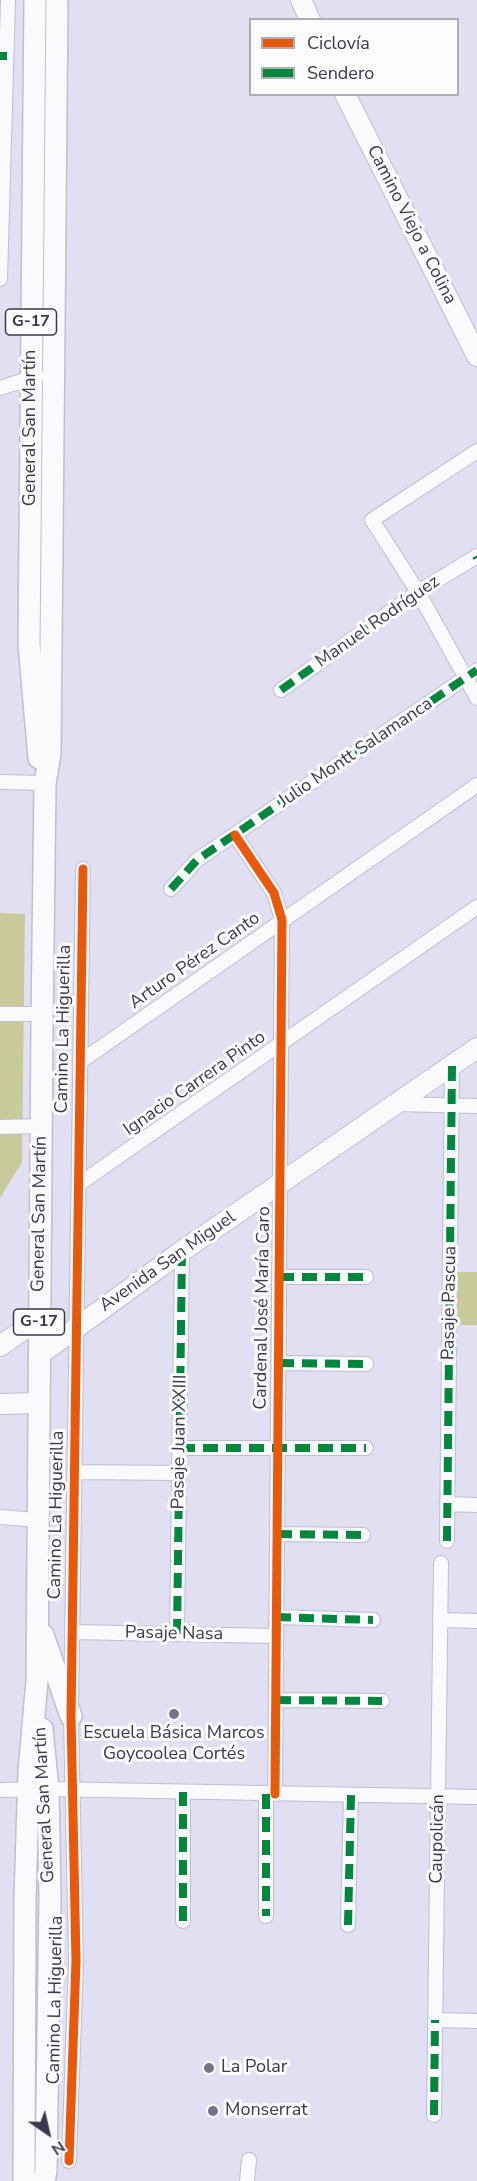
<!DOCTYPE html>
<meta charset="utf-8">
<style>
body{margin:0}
#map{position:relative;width:477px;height:2181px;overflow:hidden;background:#e1dff2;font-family:"Nunito Sans",sans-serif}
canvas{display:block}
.legend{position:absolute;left:249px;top:18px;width:210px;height:78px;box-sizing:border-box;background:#fcfcfc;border:2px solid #afaeb7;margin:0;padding:8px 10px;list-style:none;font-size:18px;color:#3b3850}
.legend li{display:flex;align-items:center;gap:12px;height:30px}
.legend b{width:30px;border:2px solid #afaeb7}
.north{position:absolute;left:18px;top:2103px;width:60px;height:60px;-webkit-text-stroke:4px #fcfcfc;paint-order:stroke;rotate:146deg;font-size:16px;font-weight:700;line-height:24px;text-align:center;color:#3b3850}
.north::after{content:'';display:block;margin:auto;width:21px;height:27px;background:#3b3850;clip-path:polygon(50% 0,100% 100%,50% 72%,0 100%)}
</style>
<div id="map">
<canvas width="477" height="2181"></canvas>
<ul class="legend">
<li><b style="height:8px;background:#e8590c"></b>Ciclovía</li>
<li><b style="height:8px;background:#00873e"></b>Sendero</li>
</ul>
<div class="north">N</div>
</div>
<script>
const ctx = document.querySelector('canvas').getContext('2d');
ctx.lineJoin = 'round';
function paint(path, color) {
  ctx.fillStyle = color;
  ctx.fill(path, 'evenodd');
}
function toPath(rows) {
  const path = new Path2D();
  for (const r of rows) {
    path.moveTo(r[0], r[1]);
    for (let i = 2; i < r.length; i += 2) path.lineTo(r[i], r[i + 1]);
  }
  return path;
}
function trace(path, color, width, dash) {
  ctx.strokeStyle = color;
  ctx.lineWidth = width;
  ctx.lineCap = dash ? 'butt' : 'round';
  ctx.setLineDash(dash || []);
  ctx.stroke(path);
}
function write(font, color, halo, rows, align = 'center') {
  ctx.font = font + ' "Nunito Sans",sans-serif';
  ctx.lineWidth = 6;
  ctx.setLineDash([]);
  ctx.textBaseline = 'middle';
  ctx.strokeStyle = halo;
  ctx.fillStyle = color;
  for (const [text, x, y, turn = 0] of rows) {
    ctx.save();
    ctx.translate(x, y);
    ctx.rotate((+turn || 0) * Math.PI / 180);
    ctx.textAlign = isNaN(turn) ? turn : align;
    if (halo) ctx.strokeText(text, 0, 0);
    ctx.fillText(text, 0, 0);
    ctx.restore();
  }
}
const green = toPath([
 [0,913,25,914,22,1162,0,1198],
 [450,1272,477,1272,477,1325,450,1325]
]);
const street = toPath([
 [0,279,8,0],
 [0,388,37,376],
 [477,451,372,520,418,592,477,698],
 [281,690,418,592,477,556],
 [0,782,45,783],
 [235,835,274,893,282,920,275,1794],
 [171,889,197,860,477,670],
 [0,1014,42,1014],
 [80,1062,477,785],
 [395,1104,477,1106],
 [0,1127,41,1126],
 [79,1184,477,907],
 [279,1277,366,1277],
 [279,1363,366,1364],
 [180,1448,366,1448],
 [74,1472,179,1473],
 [447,1504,477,1505],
 [0,1517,37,1520],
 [277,1534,363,1535],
 [447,1541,452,1065],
 [276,1617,373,1620],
 [440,1620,477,1621],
 [72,1632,276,1636],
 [177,1634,182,1251],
 [276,1700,382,1701],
 [0,1790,48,1789,477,1797],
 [266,1794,266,1916],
 [183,1921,183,1792],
 [348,1925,351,1795],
 [435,2020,477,2021],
 [434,2115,441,1563],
 [69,2161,76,1961,71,1716,83,869],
 [247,2181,249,2160]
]);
const secondary = toPath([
 [301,0,310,20],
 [345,94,477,356],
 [0,1346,39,1319],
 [39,1355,182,1251,477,1048],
 [0,1404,39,1403]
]);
const primary = toPath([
 [35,0,29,644,39,758],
 [43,1635,71,1716],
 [42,1729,48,1789,50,1897,46,2171,44,2181],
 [24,2181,25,1898,29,1771,37,1681,42,1027,45,783,50,755,57,0]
]);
const quiet = toPath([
 [0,56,7,56],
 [476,556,477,558],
 [281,690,418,592],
 [171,889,197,860,477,670],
 [279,1277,366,1277],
 [279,1363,366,1364],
 [180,1448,366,1448],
 [277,1534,363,1535],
 [447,1541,452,1065],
 [276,1617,373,1620],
 [177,1634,182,1251],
 [276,1700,382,1701],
 [266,1794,266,1916],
 [183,1921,183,1792],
 [348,1925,351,1795],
 [434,2115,435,2020]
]);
const cycleway = toPath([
 [235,835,274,893,282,920,275,1794],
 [69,2161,76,1961,71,1716,83,869]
]);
const markers = [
 [174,1714,6,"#757289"],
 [209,2068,6,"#757289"],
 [213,2111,6,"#757289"]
];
const shields = [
 [31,322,51],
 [39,1322,51]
];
const shieldNames = [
 ["G-17",31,322],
 ["G-17",39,1322]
];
const streetNames = [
 ["Camino Viejo a Colina",411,225,63],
 ["General San Martín",31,428,-90],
 ["Manuel Rodríguez",378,622,-35],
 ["Julio Montt Salamanca",356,753,-34],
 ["Arturo Pérez Canto",195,961,-35],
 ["Camino La Higuerilla",64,1029,-89],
 ["Ignacio Carrera Pinto",195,1084,-35],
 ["General San Martín",40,1214,-89],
 ["Avenida San Miguel",168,1262,-35],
 ["Pasaje Pascua",450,1303,-89],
 ["Cardenal José María Caro",263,1308,-89],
 ["Pasaje Juan XXIII",180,1442,-89],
 ["Camino La Higuerilla",57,1515,-89],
 ["Pasaje Nasa",174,1634,1],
 ["General San Martín",45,1805,-93],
 ["Caupolicán",438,1839,-89],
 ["Camino La Higuerilla",56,2000,-89]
];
const poiNames = [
 ["Escuela Básica Marcos",174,1734,"center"],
 ["Goycoolea Cortés",174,1755,"center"],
 ["La Polar",221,2068],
 ["Monserrat",225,2111]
];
paint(green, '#c9ca9c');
trace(street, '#c0bdd1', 16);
trace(secondary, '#c0bdd1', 22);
trace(primary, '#c0bdd1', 24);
trace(street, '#fafafd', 14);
trace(secondary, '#fafafd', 20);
trace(primary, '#fafafd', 21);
trace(quiet, '#00873e', 8, [15, 8]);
trace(cycleway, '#e8590c', 9);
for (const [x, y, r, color] of markers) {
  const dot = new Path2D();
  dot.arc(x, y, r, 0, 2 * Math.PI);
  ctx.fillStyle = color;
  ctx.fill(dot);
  trace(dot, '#fcfcfc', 2);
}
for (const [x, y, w] of shields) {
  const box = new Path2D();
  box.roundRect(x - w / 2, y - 13, w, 26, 4.5);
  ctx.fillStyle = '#fcfcfc';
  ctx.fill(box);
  trace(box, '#3b3850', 1.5);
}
write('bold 16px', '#3b3850', null, shieldNames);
write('18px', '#3b3850', '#fcfcfc', streetNames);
write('18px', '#3b3850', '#fcfcfc', poiNames, 'left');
</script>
